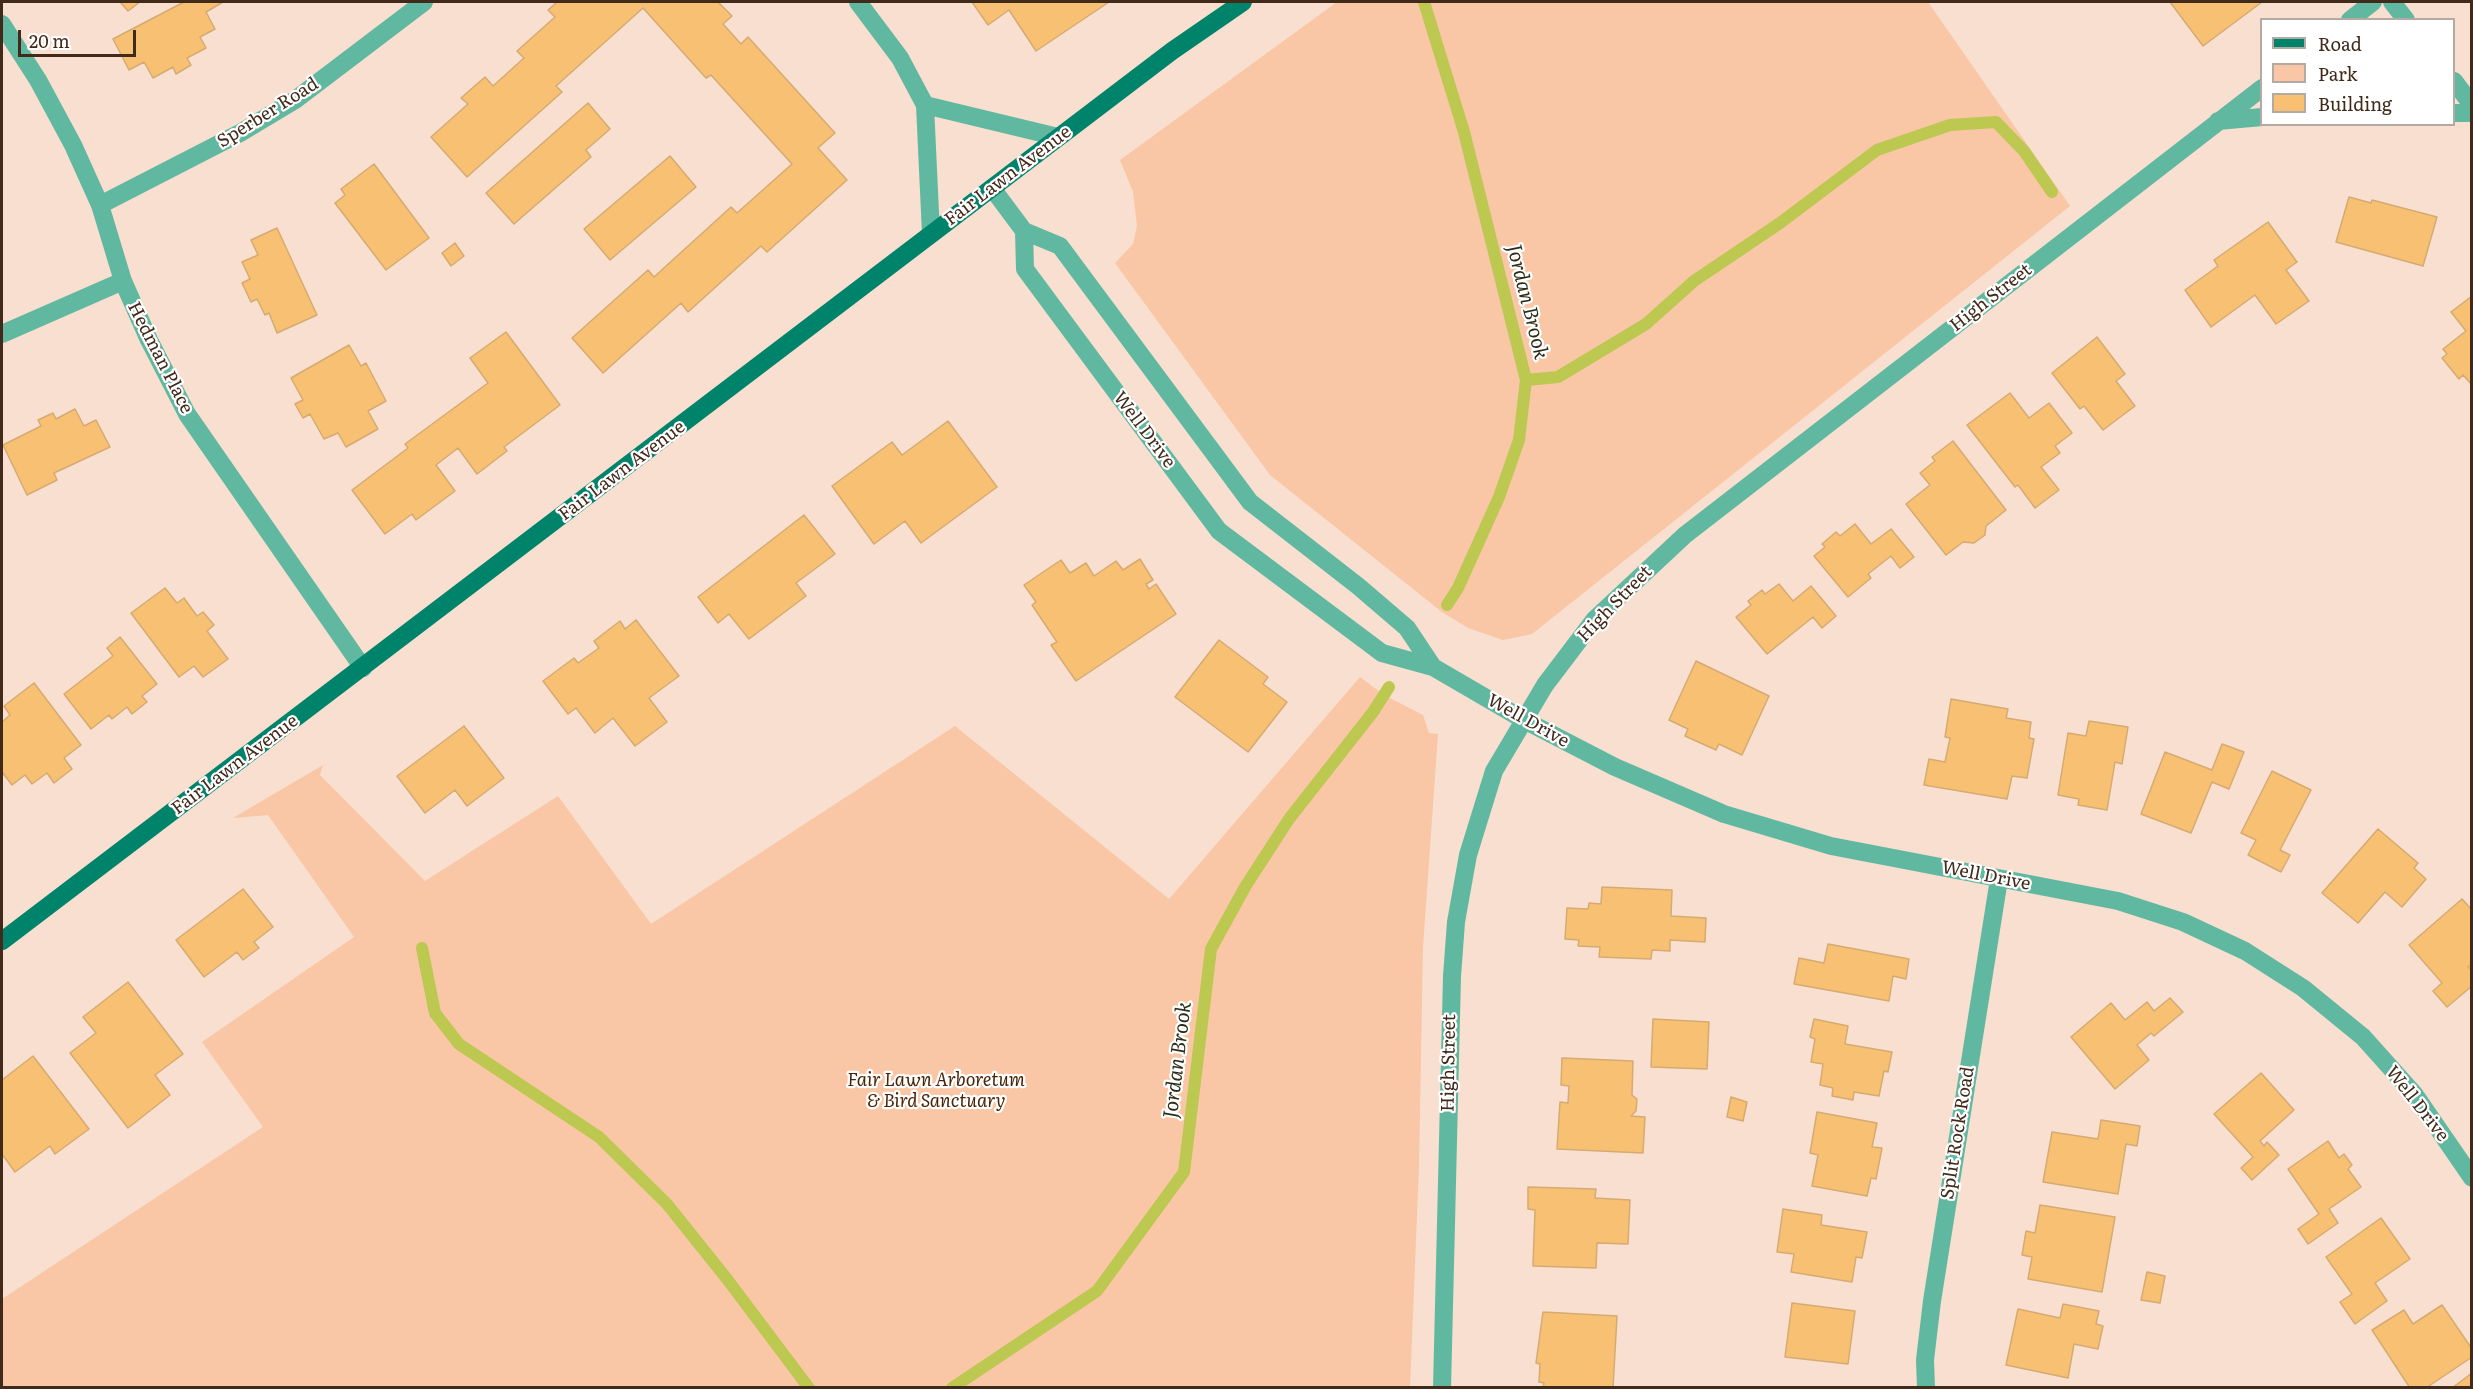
<!DOCTYPE html>
<style>
body{margin:0}
#map{position:relative;width:2473px;height:1389px;overflow:hidden;background:#f8dfcf;font-family:Literata,serif}
canvas{display:block}
.frame{position:absolute;inset:0;border:3px solid #422a1a;pointer-events:none}
.legend{position:absolute;left:2260px;top:18px;width:195px;height:108px;box-sizing:border-box;background:#fff;border:2px solid #b3aaa3;margin:0;padding:8px 10px;list-style:none;font-size:18px;color:#422a1a}
.legend li{display:flex;align-items:center;gap:12px;height:30px}
.legend b{width:30px;border:2px solid #b3aaa3}
.scale{position:absolute;left:18px;top:30px;width:118px;height:27px;box-sizing:border-box;border:3px solid #422a1a;border-top:0;padding-left:8px;font-size:18px;line-height:21px;white-space:nowrap;color:#422a1a;-webkit-text-stroke:4px #fff;paint-order:stroke}
</style>
<div id="map">
<canvas width="2473" height="1389"></canvas>
<div class="frame"></div>
<ul class="legend">
<li><b style="height:8px;background:#00836b"></b>Road</li>
<li><b style="height:16px;background:#f9c6a6"></b>Park</li>
<li><b style="height:16px;background:#f8c073"></b>Building</li>
</ul>
<div class="scale">20 m</div>
</div>
<script>
const ctx = document.querySelector('canvas').getContext('2d');
ctx.lineJoin = 'round';
function paint(path, color) {
  ctx.fillStyle = color;
  ctx.fill(path, 'evenodd');
}
function toPath(rows) {
  const path = new Path2D();
  for (const r of rows) {
    path.moveTo(r[0], r[1]);
    for (let i = 2; i < r.length; i += 2) path.lineTo(r[i], r[i + 1]);
  }
  return path;
}
function trace(path, color, width, dash) {
  ctx.strokeStyle = color;
  ctx.lineWidth = width;
  ctx.lineCap = dash ? 'butt' : 'round';
  ctx.setLineDash(dash || []);
  ctx.stroke(path);
}
function write(font, color, halo, rows, align = 'center') {
  ctx.font = font + ' Literata,serif';
  ctx.lineWidth = 4.5;
  ctx.setLineDash([]);
  ctx.textBaseline = 'middle';
  ctx.strokeStyle = halo;
  ctx.fillStyle = color;
  for (const [text, x, y, turn = 0] of rows) {
    ctx.save();
    ctx.translate(x, y);
    ctx.rotate((+turn || 0) * Math.PI / 180);
    ctx.textAlign = isNaN(turn) ? turn : align;
    if (halo) ctx.strokeText(text, 0, 0);
    ctx.fillText(text, 0, 0);
    ctx.restore();
  }
}
const green = toPath([
 [1337,2,1928,2,2070,206,1532,634,1503,640,1468,628,1442,612,1270,475,1115,263,1133,244,1137,226,1133,192,1120,160],
 [1360,677,1384,695,1423,715,1429,733,1438,734,1423,947,1419,1166,1410,1387,2,1387,2,1299,263,1127,202,1042,354,937,268,815,233,818,323,765,320,775,425,881,558,796,651,924,955,726,1169,899]
]);
const stream = toPath([
 [1424,2,1464,132,1526,380,1519,440,1499,497,1458,588,1447,605],
 [1526,380,1558,377,1646,324,1694,281,1780,223,1877,150,1950,125,1996,122,2024,151,2052,192],
 [422,948,435,1013,459,1044,599,1137,667,1204,727,1279,809,1388],
 [952,1388,1097,1291,1184,1172,1211,949,1245,887,1289,819,1373,712,1389,687]
]);
const building = toPath([
 [120,2,140,2,128,11,120,2],
 [184,2,223,2,206,12,215,29,200,37,206,48,187,58,191,65,176,74,173,67,153,78,144,62,129,70,113,39,184,2],
 [557,2,718,2,732,16,723,24,741,44,748,37,835,133,818,148,847,180,767,252,761,246,688,312,681,303,603,373,572,338,648,270,654,277,731,207,737,213,792,164,711,75,706,78,643,8,556,86,562,92,467,177,431,137,468,104,461,98,485,77,493,86,524,58,517,51,555,17,548,10,557,2],
 [972,2,1109,2,1036,51,1009,10,988,25,972,2],
 [2170,2,2262,2,2203,46,2170,2],
 [588,103,610,129,586,150,591,157,514,224,486,193,588,103],
 [670,156,696,187,610,260,584,229,670,156],
 [374,164,429,238,386,270,335,203,345,195,341,189,374,164],
 [2349,197,2371,203,2372,200,2437,217,2423,266,2336,242,2349,197],
 [2268,222,2297,262,2286,270,2309,301,2276,324,2255,295,2211,327,2185,290,2218,266,2214,260,2268,222],
 [277,228,317,315,277,333,269,313,265,315,257,299,251,302,242,283,250,279,242,262,258,255,251,240,277,228],
 [455,243,464,256,451,266,442,253,455,243],
 [2472,296,2472,385,2463,375,2459,379,2442,358,2447,354,2443,349,2466,331,2451,312,2472,296],
 [506,332,560,405,504,447,507,451,477,474,458,448,436,465,455,491,416,520,412,514,385,534,352,490,408,448,405,444,488,383,470,358,506,332],
 [2097,337,2125,374,2116,381,2135,406,2103,430,2084,406,2080,409,2052,373,2097,337],
 [349,345,361,366,366,363,386,401,368,411,378,429,346,447,338,433,324,439,310,414,303,418,295,404,303,400,291,378,349,345],
 [2010,393,2029,418,2049,403,2072,433,2055,446,2060,453,2041,467,2059,490,2035,508,2018,485,2015,487,1967,425,2010,393],
 [75,409,84,426,96,420,110,447,54,473,57,480,27,495,3,445,41,426,38,420,53,413,56,419,75,409],
 [948,421,997,487,921,543,905,521,874,544,832,486,892,442,902,455,948,421],
 [1953,441,2006,510,1986,526,1985,535,1974,543,1963,542,1946,555,1906,504,1930,485,1920,473,1935,461,1932,457,1953,441],
 [804,515,835,554,796,583,806,596,749,639,729,614,718,623,698,597,804,515],
 [1855,524,1871,544,1891,529,1914,557,1900,568,1891,556,1868,574,1871,578,1848,597,1814,556,1825,547,1822,544,1836,532,1840,536,1855,524],
 [1140,559,1153,580,1146,584,1149,589,1156,584,1176,614,1076,681,1051,645,1057,642,1032,605,1036,602,1024,585,1061,560,1070,573,1086,563,1094,576,1116,561,1123,570,1140,559],
 [1779,584,1793,601,1811,586,1836,616,1822,628,1813,617,1767,654,1736,617,1751,605,1748,601,1762,590,1765,594,1779,584],
 [165,588,177,603,184,598,197,616,203,612,214,625,207,631,228,659,203,677,194,666,179,677,131,613,165,588],
 [636,620,679,676,649,698,667,722,635,746,613,718,595,733,576,708,568,714,543,681,574,658,578,663,599,648,594,641,620,621,625,629,636,620],
 [120,637,157,684,142,696,147,702,132,714,127,707,112,719,109,715,91,729,64,694,113,656,107,648,120,637],
 [1219,640,1268,677,1263,684,1287,702,1248,752,1175,697,1219,640],
 [1696,661,1769,696,1742,755,1719,744,1716,750,1685,736,1688,729,1669,720,1696,661],
 [34,683,81,745,64,758,72,769,54,783,47,773,32,784,25,775,12,785,2,772,2,722,10,715,4,706,34,683],
 [1951,699,2008,709,2006,718,2031,722,2029,738,2034,739,2027,778,2012,776,2007,799,1924,785,1929,759,1945,762,1950,738,1945,737,1951,699],
 [2089,721,2128,727,2122,764,2115,762,2107,810,2078,805,2079,799,2058,795,2068,733,2086,736,2089,721],
 [464,726,504,778,467,806,455,790,425,813,397,776,464,726],
 [2222,744,2244,752,2229,789,2212,782,2191,833,2141,814,2165,752,2212,770,2222,744],
 [2272,771,2311,790,2280,850,2290,855,2281,872,2248,855,2256,840,2241,833,2272,771],
 [2378,829,2418,863,2414,868,2426,879,2402,907,2385,892,2358,923,2322,893,2378,829],
 [1602,887,1672,890,1671,916,1706,918,1705,942,1670,940,1670,951,1652,950,1651,959,1599,957,1600,947,1578,946,1579,940,1565,939,1567,908,1588,909,1589,903,1601,904,1602,887],
 [243,889,273,927,254,942,259,948,243,960,237,952,204,977,176,940,243,889],
 [2462,899,2472,910,2472,964,2468,967,2472,970,2472,986,2447,1007,2433,991,2442,983,2409,945,2462,899],
 [1828,944,1909,959,1906,979,1893,976,1889,1001,1794,984,1799,958,1824,963,1828,944],
 [128,982,183,1054,155,1075,170,1095,128,1128,70,1053,96,1033,83,1017,128,982],
 [2170,998,2183,1012,2154,1036,2151,1033,2137,1045,2149,1060,2115,1089,2071,1037,2111,1003,2125,1020,2147,1002,2154,1011,2170,998],
 [1653,1019,1709,1022,1707,1069,1651,1067,1653,1019],
 [1814,1019,1848,1026,1845,1044,1892,1052,1888,1072,1884,1071,1879,1096,1854,1092,1853,1100,1832,1096,1833,1088,1820,1085,1823,1064,1811,1062,1815,1039,1810,1037,1814,1019],
 [33,1056,89,1129,55,1154,50,1146,15,1172,2,1154,2,1080,33,1056],
 [1562,1058,1633,1061,1632,1095,1637,1099,1636,1111,1631,1116,1645,1117,1643,1153,1557,1149,1560,1102,1568,1103,1569,1086,1561,1085,1562,1058],
 [2261,1073,2294,1110,2260,1141,2264,1146,2267,1142,2279,1155,2252,1180,2241,1168,2253,1157,2214,1114,2261,1073],
 [1731,1097,1747,1102,1743,1121,1727,1117,1731,1097],
 [1817,1112,1877,1123,1872,1147,1882,1148,1876,1179,1871,1178,1867,1196,1812,1186,1818,1155,1810,1153,1817,1112],
 [2101,1120,2140,1126,2137,1146,2126,1144,2118,1194,2043,1182,2052,1132,2098,1139,2101,1120],
 [2328,1141,2339,1158,2344,1154,2352,1165,2348,1169,2361,1187,2329,1209,2338,1223,2308,1244,2298,1229,2319,1214,2288,1169,2328,1141],
 [1528,1187,1596,1189,1595,1198,1630,1200,1628,1244,1597,1243,1596,1268,1533,1266,1535,1210,1528,1209,1528,1187],
 [2040,1205,2115,1217,2102,1292,2028,1279,2032,1257,2022,1255,2026,1231,2035,1233,2040,1205],
 [1783,1209,1822,1215,1821,1225,1867,1232,1862,1258,1856,1257,1852,1282,1791,1272,1794,1254,1777,1252,1783,1209],
 [2381,1218,2410,1259,2375,1283,2387,1301,2355,1324,2340,1302,2352,1294,2326,1257,2381,1218],
 [2147,1272,2165,1276,2160,1303,2141,1300,2147,1272],
 [1792,1303,1855,1311,1848,1364,1785,1357,1792,1303],
 [2063,1304,2099,1311,2096,1324,2103,1326,2098,1349,2074,1344,2068,1378,2006,1365,2018,1309,2060,1318,2063,1304],
 [2442,1305,2472,1349,2472,1357,2426,1388,2410,1388,2372,1330,2404,1310,2413,1324,2442,1305],
 [1543,1312,1617,1316,1613,1388,1543,1388,1544,1383,1539,1382,1540,1364,1536,1363,1543,1312],
 [2472,1373,2472,1388,2452,1388,2472,1373]
]);
const minor = toPath([
 [858,2,900,58,925,105,931,234],
 [2392,2,2406,20],
 [2350,20,2373,2],
 [2,24,38,80,73,145,100,205,123,281,149,340,187,414,363,668],
 [2454,81,2472,105],
 [925,105,1058,137],
 [2454,113,2472,113],
 [2218,121,2262,117],
 [992,188,1024,231,1060,246,1250,502,1358,586,1407,628,1433,667],
 [100,205,240,133,295,100,424,2],
 [1024,231,1025,269,1219,531,1382,653,1433,667,1524,720,1615,767,1724,814,1831,846,2118,901,2183,922,2245,951,2303,988,2363,1037,2415,1095,2472,1178],
 [2,334,123,281],
 [1442,1388,1452,976,1456,922,1468,855,1494,771,1545,685,1595,619,1685,535,2262,88],
 [1926,1388,1925,1360,1932,1301,1999,879]
]);
const major = toPath([
 [2,941,1172,51,1243,2]
]);
const streetNames = [
 ["Sperber Road",268,113,-32],
 ["Fair Lawn Avenue",1008,176,-37],
 ["High Street",1991,298,-38],
 ["Hedman Place",160,358,63],
 ["Well Drive",1144,430,53],
 ["Fair Lawn Avenue",622,471,-37],
 ["High Street",1615,604,-46],
 ["Well Drive",1528,721,29],
 ["Fair Lawn Avenue",235,765,-37],
 ["Well Drive",1986,876,11],
 ["High Street",1449,1063,-89],
 ["Well Drive",2417,1104,52],
 ["Split Rock Road",1958,1133,-81]
];
const parkNames = [
 ["Fair Lawn Arboretum",936,1081],
 ["& Bird Sanctuary",936,1102]
];
const waterNames = [
 ["Jordan Brook",1527,302,76],
 ["Jordan Brook",1178,1060,-83]
];
paint(green, '#f9c6a6');
trace(stream, '#bcc850', 12);
paint(building, '#f8c073');
trace(building, '#d5ab72', 1.5);
trace(minor, '#61b8a0', 18);
trace(major, '#00836b', 18);
write('18px', '#422a1a', '#fff', streetNames);
write('italic 18px', '#492406', '#fff', parkNames);
write('italic 20px', '#2b2d19', '#fff', waterNames);
</script>
